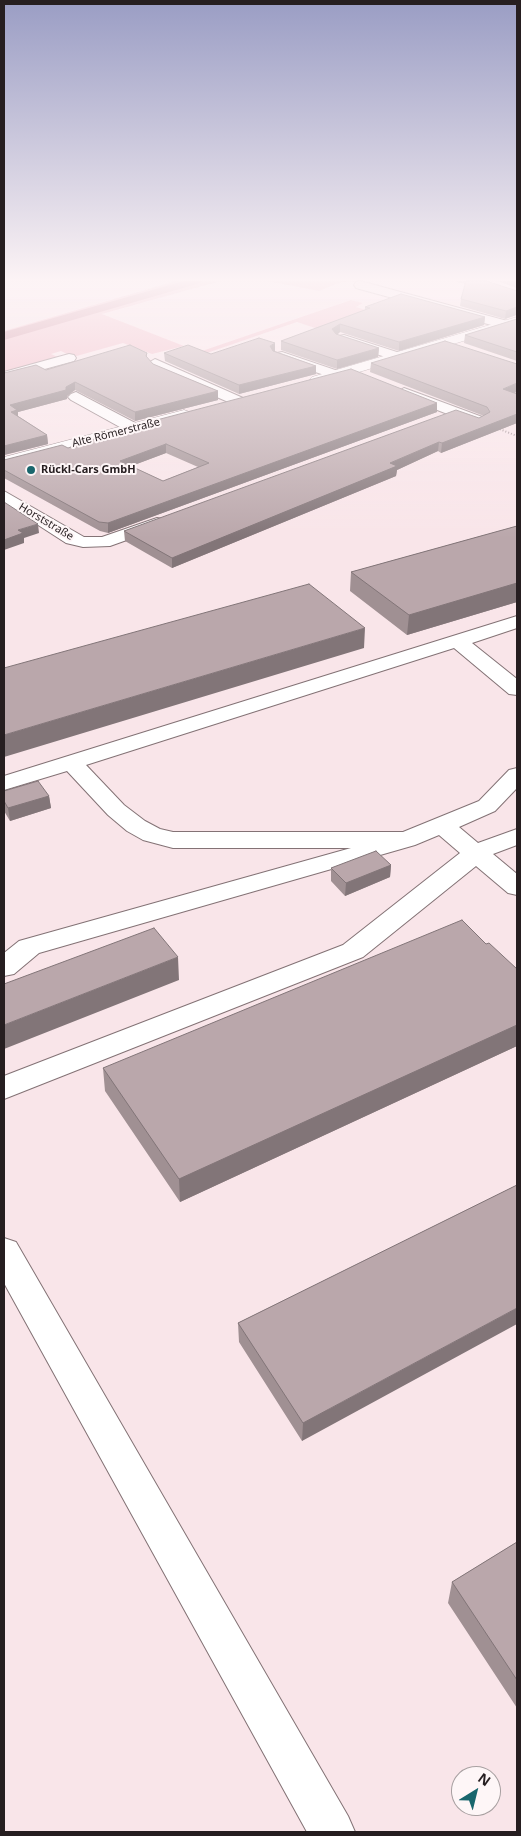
<!DOCTYPE html>
<meta charset="utf-8">
<style>
body{margin:0}
#map{position:relative;width:521px;height:1836px;overflow:hidden;background:#f9e5e9;font-family:"Noto Sans",sans-serif}
canvas{display:block}
.frame{position:absolute;inset:0;border:5px solid #261e20;pointer-events:none}
.north{position:absolute;left:451px;top:1766px;width:50px;height:50px;box-sizing:border-box;background:#fef6f7;border:1px solid #a8a0a1;border-radius:50%;rotate:36deg;font-size:14px;font-weight:700;line-height:20px;text-align:center;color:#261e20}
.north::after{content:'';display:block;margin:auto;width:18px;height:22px;background:#19666d;clip-path:polygon(50% 0,100% 100%,50% 72%,0 100%)}
</style>
<div id="map">
<canvas width="521" height="1836"></canvas>
<div class="frame"></div>
<div class="north">N</div>
</div>
<script>
const ctx = document.querySelector('canvas').getContext('2d');
ctx.lineJoin = 'round';
function paint(path, color) {
  ctx.fillStyle = color;
  ctx.fill(path, 'evenodd');
}
function toPath(rows) {
  const path = new Path2D();
  for (const r of rows) {
    path.moveTo(r[0], r[1]);
    for (let i = 2; i < r.length; i += 2) path.lineTo(r[i], r[i + 1]);
  }
  return path;
}
function trace(path, color, width, dash) {
  ctx.strokeStyle = color;
  ctx.lineWidth = width;
  ctx.lineCap = dash ? 'butt' : 'round';
  ctx.setLineDash(dash || []);
  ctx.stroke(path);
}
function write(font, color, halo, rows, align = 'center') {
  ctx.font = font + ' "Noto Sans",sans-serif';
  ctx.lineWidth = 4;
  ctx.setLineDash([]);
  ctx.textBaseline = 'middle';
  ctx.strokeStyle = halo;
  ctx.fillStyle = color;
  for (const [text, x, y, turn = 0] of rows) {
    ctx.save();
    ctx.translate(x, y);
    ctx.rotate((+turn || 0) * Math.PI / 180);
    ctx.textAlign = isNaN(turn) ? turn : align;
    if (halo) ctx.strokeText(text, 0, 0);
    ctx.fillText(text, 0, 0);
    ctx.restore();
  }
}
const green = toPath([
 [176,281,220,281,102,314,184,346,152,354,123,343,73,357,61,351,51,354,60,358,4,374,4,331],
 [269,281,357,281,341,282,319,291],
 [351,300,363,303,356,307,373,312,321,330,297,322,207,353,202,351]
]);
const canal = toPath([
 [184,281,202,281,200,283,4,340,4,332,184,281]
]);
const path = toPath([
 [497,428,517,436]
]);
const minor = toPath([
 [360,281,511,322,513,325,506,329,356,288,354,285,356,282,360,281],
 [344,335,403,354,405,357,398,361,339,342,337,339,339,336,344,335],
 [282,352,341,372,343,375,336,379,277,359,275,356,277,353,282,352],
 [69,354,74,355,76,358,74,361,4,380,4,372,69,354],
 [155,359,243,398,246,401,238,406,233,404,154,370,148,363,155,359],
 [404,388,485,418,487,421,479,426,473,424,399,395,397,392,404,388],
 [76,392,139,425,141,428,139,431,127,431,71,400,68,397,71,394,76,392],
 [4,491,84,537,102,537,157,518,163,519,166,523,163,527,110,546,83,547,66,543,4,503,4,491],
 [517,616,517,628,472,643,517,679,517,695,509,694,454,648,86,765,124,805,145,821,160,829,173,832,403,832,479,801,509,770,517,768,517,788,495,811,459,827,478,843,517,829,517,845,493,854,517,874,517,895,508,893,476,866,363,957,4,1099,4,1076,343,945,460,853,439,835,415,845,39,953,14,974,4,976,4,953,19,941,351,848,173,848,143,840,127,831,108,815,67,771,4,790,4,776,517,616],
 [4,1238,16,1242,348,1816,355,1832,307,1832,4,1283,4,1238]
]);
const major = toPath([
 [517,317,517,325,322,383,317,385,309,380,312,377,517,317],
 [184,410,190,412,192,415,190,418,4,467,4,457,184,410]
]);
const wall = toPath([
 [454,281,486,281,517,291,517,316,516,315,505,319,460,306,461,299,465,284],
 [498,281,517,281,517,288],
 [365,307,485,317,484,325,399,351,340,332,337,335,379,348,378,357,337,369,281,350,281,341,365,310],
 [517,319,517,361,464,343,465,335],
 [275,351,316,366,316,374,239,394,165,361,164,353,211,354],
 [147,353,147,358,153,364,218,391,218,400,135,421,75,390,67,396,67,399,18,412,18,416,47,435,48,444,4,455,4,373,46,370],
 [371,363,517,394,517,423,441,453,438,451,397,470,396,476,172,568,125,541,124,531,479,418,484,416,370,372],
 [437,403,437,412,108,533,100,531,4,478,4,460,68,448,104,441,149,425,149,422],
 [166,453,198,467,163,481,131,466],
 [517,526,517,602,407,635,350,591,351,572],
 [4,791,49,796,51,808,10,821,4,811],
 [391,865,390,877,345,896,331,881,331,868],
 [486,944,517,969,517,1046,180,1202,105,1091,103,1068],
 [517,1185,302,1441,239,1342,238,1323],
 [517,1542,517,1708,448,1603,452,1582]
]);
const shadedWall = toPath([
 [517,307,516,315,505,319,506,311],
 [485,317,484,325,399,351,399,342],
 [340,324,340,332,332,338,332,329],
 [275,343,275,351,270,355,270,346],
 [379,348,378,357,337,369,337,360],
 [316,366,316,374,239,394,239,385],
 [75,382,75,390,67,396,67,399,18,412,18,419,12,420,10,405,66,387],
 [517,383,517,392,502,398,503,389],
 [218,391,218,400,135,421,135,412],
 [437,403,437,412,108,533,108,523],
 [517,414,517,423,441,453,442,443],
 [47,435,48,444,4,455,4,446],
 [439,442,438,451,397,470,396,476,172,568,172,558],
 [166,444,166,453,121,470,120,461],
 [38,524,39,533,24,538,24,543,4,550,4,540,18,530],
 [517,583,517,602,407,635,409,615],
 [365,628,364,648,4,757,4,735],
 [49,796,51,808,10,821,8,808],
 [391,865,390,877,345,896,346,883],
 [178,957,179,980,4,1049,4,1025],
 [517,1025,517,1046,180,1202,179,1179],
 [517,1308,517,1324,302,1441,303,1423]
]);
const building = toPath([
 [466,281,486,281,517,291,517,307,506,311,461,299,466,281],
 [401,294,485,317,399,342,340,324,332,329,336,334,379,348,337,360,281,341,370,308,365,307,401,294],
 [517,319,517,352,465,335,517,319],
 [259,338,275,343,270,346,273,351,316,366,239,385,164,353,188,345,211,354,259,338],
 [445,341,517,364,517,383,503,389,517,394,517,414,442,443,439,442,390,463,397,466,172,558,124,531,456,410,479,418,490,412,487,407,371,363,445,341],
 [130,345,147,353,146,356,153,364,218,391,135,412,75,382,66,387,66,390,10,405,17,410,11,412,47,435,4,446,4,373,36,365,46,370,130,345],
 [351,369,437,403,108,523,99,522,4,470,4,460,62,445,68,448,97,438,104,441,153,424,149,422,351,369],
 [166,444,209,463,163,481,120,461,166,444],
 [4,502,38,524,18,530,23,533,4,540,4,502],
 [517,526,517,583,409,615,351,572,517,526],
 [309,584,365,628,4,735,4,668,309,584],
 [38,781,49,796,8,808,4,801,4,791,38,781],
 [376,851,391,865,346,883,331,868,376,851],
 [462,920,486,944,489,943,517,969,517,1025,179,1179,103,1068,462,920],
 [154,928,178,957,4,1025,4,984,154,928],
 [517,1185,517,1308,303,1423,238,1323,517,1185],
 [517,1542,517,1680,452,1582,517,1542]
]);
const markers = [
 [31,470,5,"#19666d"]
];
const farStreetnames = [
 ["Alte Römerstraße",116,433,-14],
 ["Horststraße",46,522,31]
];
const farPoinames = [
 ["Rückl-Cars GmbH",41,470]
];
paint(green, '#f0b4c1');
paint(canal, '#c57b8d');
trace(minor, '#837275', 2);
trace(major, '#837275', 1);
trace(path, '#9a8b8e', 2, [1, 2]);
paint(minor, '#fff');
paint(major, '#fff');
paint(wall, '#a09093');
paint(shadedWall, '#827578');
paint(building, '#baa7ab');
trace(building, '#827578', 1);
const sky = ctx.createLinearGradient(0, 0, 0, 538);
sky.addColorStop(0, '#9a9dc4');
sky.addColorStop(0.52, '#fcf3f5');
sky.addColorStop(1, '#fcf3f500');
ctx.fillStyle = sky;
ctx.fillRect(0, 0, 521, 538);
for (const [x, y, r, color] of markers) {
  const dot = new Path2D();
  dot.arc(x, y, r, 0, 2 * Math.PI);
  ctx.fillStyle = color;
  ctx.fill(dot);
  trace(dot, '#fef6f7', 2);
}
write('11px', '#261e20', '#fef6f7', farStreetnames);
write('bold 11px', '#261e20', '#fef6f7', farPoinames, 'left');
</script>
